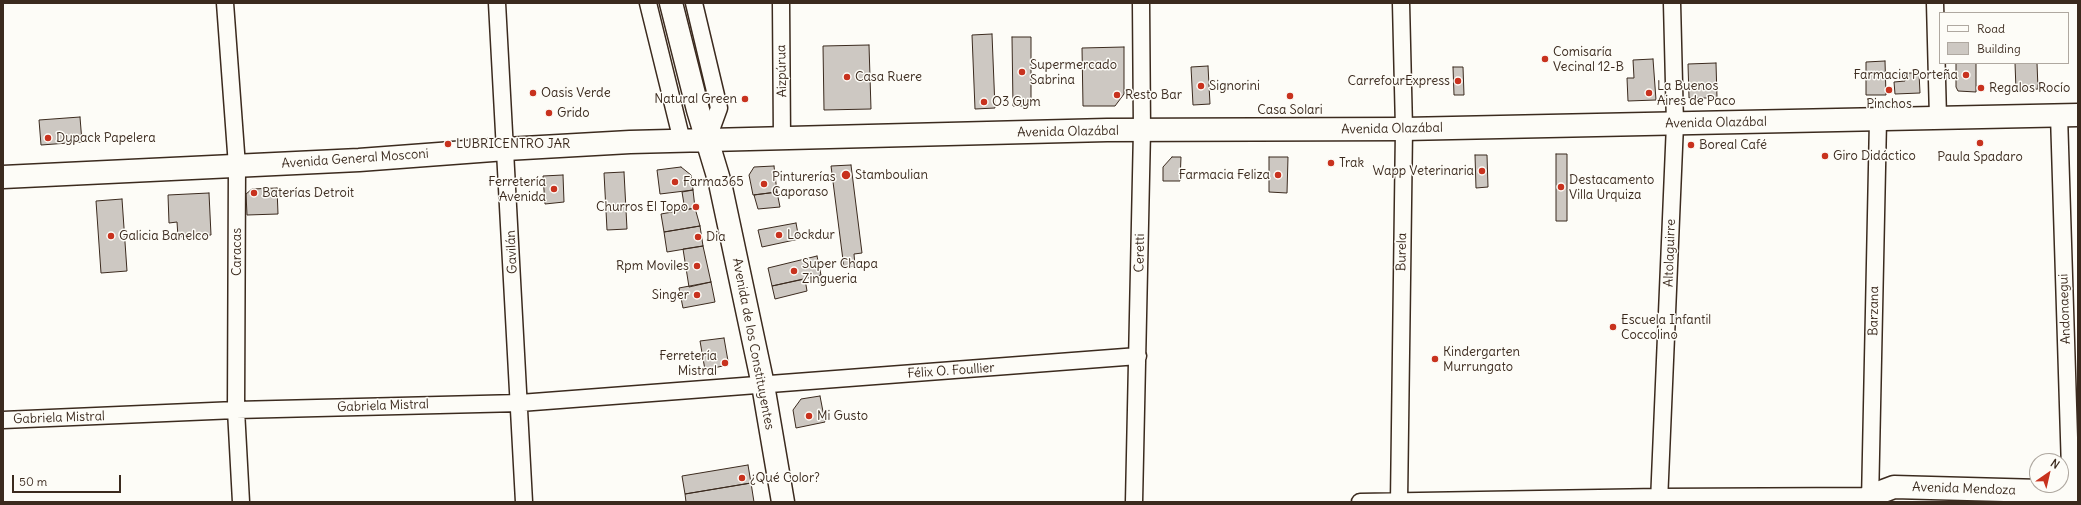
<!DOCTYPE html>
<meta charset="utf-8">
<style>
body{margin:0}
#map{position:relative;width:2081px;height:505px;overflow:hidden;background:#fdfcf7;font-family:Delius,sans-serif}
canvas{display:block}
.frame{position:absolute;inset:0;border:4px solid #3b2a1e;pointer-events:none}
.legend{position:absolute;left:1939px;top:12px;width:130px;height:52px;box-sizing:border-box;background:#fdfcf7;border:1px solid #afa8a0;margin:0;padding:5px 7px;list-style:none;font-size:12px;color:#3b2a1e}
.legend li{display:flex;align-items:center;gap:8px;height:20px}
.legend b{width:20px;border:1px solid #afa8a0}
.north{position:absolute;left:2029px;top:453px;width:40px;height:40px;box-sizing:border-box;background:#fdfcf7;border:1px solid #afa8a0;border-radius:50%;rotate:34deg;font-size:11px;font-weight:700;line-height:16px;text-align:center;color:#3b2a1e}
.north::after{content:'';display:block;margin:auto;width:14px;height:18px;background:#c8321e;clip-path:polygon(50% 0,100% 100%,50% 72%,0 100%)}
.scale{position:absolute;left:12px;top:475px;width:109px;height:18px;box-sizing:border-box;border:2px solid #3b2a1e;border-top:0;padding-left:5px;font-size:12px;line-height:14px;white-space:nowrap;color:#3b2a1e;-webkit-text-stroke:3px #fdfcf7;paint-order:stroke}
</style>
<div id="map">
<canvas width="2081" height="505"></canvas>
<div class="frame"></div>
<ul class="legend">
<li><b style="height:5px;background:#fdfcf7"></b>Road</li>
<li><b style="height:11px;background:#cdc8c2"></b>Building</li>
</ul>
<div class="north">N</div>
<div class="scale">50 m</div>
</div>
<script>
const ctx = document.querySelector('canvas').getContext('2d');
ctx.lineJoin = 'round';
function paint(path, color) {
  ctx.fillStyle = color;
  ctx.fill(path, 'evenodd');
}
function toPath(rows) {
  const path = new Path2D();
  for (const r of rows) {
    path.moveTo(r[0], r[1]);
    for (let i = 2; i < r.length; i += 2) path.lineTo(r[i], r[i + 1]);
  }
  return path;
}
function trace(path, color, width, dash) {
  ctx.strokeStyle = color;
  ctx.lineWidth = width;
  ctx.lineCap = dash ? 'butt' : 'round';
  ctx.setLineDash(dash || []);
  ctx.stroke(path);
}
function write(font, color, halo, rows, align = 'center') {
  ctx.font = font + ' Delius,sans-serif';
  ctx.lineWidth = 3;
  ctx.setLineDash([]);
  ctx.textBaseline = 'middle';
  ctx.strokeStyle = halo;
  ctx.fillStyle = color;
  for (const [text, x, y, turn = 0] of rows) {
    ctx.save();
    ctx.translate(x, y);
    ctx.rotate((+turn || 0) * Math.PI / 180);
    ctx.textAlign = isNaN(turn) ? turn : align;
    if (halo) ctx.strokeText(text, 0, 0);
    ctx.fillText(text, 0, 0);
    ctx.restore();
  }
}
const building = toPath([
 [992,34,995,108,975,109,972,35,992,34],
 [1012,37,1031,37,1031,106,1013,106,1012,37],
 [869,45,871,109,824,110,823,46,869,45],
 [1124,47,1124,94,1115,106,1083,106,1082,48,1124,47],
 [1653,59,1656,100,1628,101,1627,78,1634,78,1633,60,1653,59],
 [1885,61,1886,95,1866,95,1866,62,1885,61],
 [1716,63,1717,98,1689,98,1688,64,1716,63],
 [1956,63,1976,63,1976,92,1958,91,1956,87,1956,63],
 [2015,63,2037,63,2038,89,2016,90,2015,63],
 [1208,66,1210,104,1193,105,1191,67,1208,66],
 [1453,67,1463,67,1464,95,1454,95,1453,67],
 [1904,73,1919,73,1920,93,1895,94,1894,82,1905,81,1904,73],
 [80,117,82,142,41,145,39,120,80,117],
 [1556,154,1567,154,1567,221,1556,221,1556,154],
 [1475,155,1487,155,1488,187,1476,188,1475,155],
 [1172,157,1181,157,1180,181,1163,181,1163,167,1172,157],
 [1269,157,1288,157,1287,193,1269,192,1269,157],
 [851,165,862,253,854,254,855,266,844,268,831,166,851,165],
 [774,166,777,192,753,195,749,175,754,167,774,166],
 [681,167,691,175,693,190,660,194,657,170,681,167],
 [624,172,627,229,607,230,604,173,624,172],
 [563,175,564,202,545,204,543,176,563,175],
 [277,188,278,214,247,215,246,194,252,189,277,188],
 [693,190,695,208,685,210,682,192,693,190],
 [777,192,780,207,758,209,754,195,777,192],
 [209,193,211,235,178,237,177,222,169,223,168,195,209,193],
 [122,199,127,271,101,273,96,201,122,199],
 [695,208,700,226,664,232,661,214,695,208],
 [796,223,799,239,762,247,758,230,796,223],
 [700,226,703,246,667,252,664,232,700,226],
 [703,246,711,282,689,287,683,249,703,246],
 [817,256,821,275,772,286,768,268,817,256],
 [805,279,807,291,775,299,772,286,805,279],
 [711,282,715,302,683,308,679,288,711,282],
 [724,338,728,361,727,365,705,370,700,341,724,338],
 [820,396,825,422,796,428,793,410,801,399,820,396],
 [748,465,751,483,685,494,682,476,748,465],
 [751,483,754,502,686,502,685,494,751,483]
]);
const street = toPath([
 [225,3,237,166,236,410,241,502],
 [497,3,524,502],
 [648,3,682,141],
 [694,3,719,108,707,141],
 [781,3,782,139],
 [1935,3,1938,118],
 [2059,115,2071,502],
 [3,420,236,410,520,403,1138,356],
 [1134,502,1142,130,1141,3],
 [1360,502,1659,497,1870,496],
 [1399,502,1404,129,1401,3],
 [1659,502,1675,124,1672,3],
 [1870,502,1878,120]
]);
const secondary = toPath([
 [671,3,698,110,720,183,763,385,783,502],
 [3,177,359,160,506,149,630,142,1107,130,1404,129,2078,115],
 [1870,496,1894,487,2078,492]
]);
const markers = [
 [1545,59,4,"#c8321e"],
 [1022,72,4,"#c8321e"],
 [1966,75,4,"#c8321e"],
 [847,77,4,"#c8321e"],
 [1458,81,4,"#c8321e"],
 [1201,86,4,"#c8321e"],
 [1981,88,4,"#c8321e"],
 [1889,90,4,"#c8321e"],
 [533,93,4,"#c8321e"],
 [1649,93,4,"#c8321e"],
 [1117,95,4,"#c8321e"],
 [1290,96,4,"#c8321e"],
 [745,99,4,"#c8321e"],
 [984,102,4,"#c8321e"],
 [549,113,4,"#c8321e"],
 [48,138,4,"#c8321e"],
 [1980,143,4,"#c8321e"],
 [448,144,4,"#c8321e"],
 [1691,145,4,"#c8321e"],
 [1825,156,4,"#c8321e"],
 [1331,163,4,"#c8321e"],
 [1482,171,4,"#c8321e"],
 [846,175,5,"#c8321e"],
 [1278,175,4,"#c8321e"],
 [675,182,4,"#c8321e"],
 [764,184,4,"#c8321e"],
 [1561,187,4,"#c8321e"],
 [554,189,4,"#c8321e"],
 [254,193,4,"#c8321e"],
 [696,207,4,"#c8321e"],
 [779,235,4,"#c8321e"],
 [111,236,4,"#c8321e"],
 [698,237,4,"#c8321e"],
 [697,266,4,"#c8321e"],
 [794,271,4,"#c8321e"],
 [697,295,4,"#c8321e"],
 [1613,327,4,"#c8321e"],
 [1435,359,4,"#c8321e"],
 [725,363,4,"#c8321e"],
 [809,416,4,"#c8321e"],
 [742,478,4,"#c8321e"]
];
const poiNames = [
 ["Comisaría",1553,52],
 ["Vecinal 12-B",1553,67],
 ["Supermercado",1030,65],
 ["Sabrina",1030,80],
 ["Farmacia Porteña",1958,75,"right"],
 ["Casa Ruere",855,77],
 ["CarrefourExpress",1450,81,"right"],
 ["Signorini",1209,86],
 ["La Buenos",1657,86],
 ["Aires de Paco",1657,101],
 ["Regalos Rocío",1989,88],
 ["Oasis Verde",541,93],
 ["Resto Bar",1125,95],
 ["Natural Green",737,99,"right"],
 ["O3 Gym",992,102],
 ["Pinchos",1889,104,"center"],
 ["Casa Solari",1290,110,"center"],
 ["Grido",557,113],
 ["Dypack Papelera",56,138],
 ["LUBRICENTRO JAR",456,144],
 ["Boreal Café",1699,145],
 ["Giro Didáctico",1833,156],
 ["Paula Spadaro",1980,157,"center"],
 ["Trak",1339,163],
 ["Wapp Veterinaria",1474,171,"right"],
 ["Stamboulian",855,175],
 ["Farmacia Feliza",1270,175,"right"],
 ["Pinturerías",772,177],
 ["Caporaso",772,192],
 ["Destacamento",1569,180],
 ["Villa Urquiza",1569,195],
 ["Ferretería",546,182,"right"],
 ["Avenida",546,197,"right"],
 ["Farma365",683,182],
 ["Baterías Detroit",262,193],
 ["Churros El Topo",688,207,"right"],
 ["Lockdur",787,235],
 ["Galicia Banelco",119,236],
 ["Dia",706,237],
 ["Super Chapa",802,264],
 ["Zingueria",802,279],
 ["Rpm Moviles",689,266,"right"],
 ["Singer",689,295,"right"],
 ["Escuela Infantil",1621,320],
 ["Coccolino",1621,335],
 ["Kindergarten",1443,352],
 ["Murrungato",1443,367],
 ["Ferretería",717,356,"right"],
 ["Mistral",717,371,"right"],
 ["Mi Gusto",817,416],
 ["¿Qué Color?",750,478]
];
const streetNames = [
 ["Aizpúrua",782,71,-91],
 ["Avenida Olazábal",1716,123,-1],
 ["Avenida Olazábal",1392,129,-1],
 ["Avenida Olazábal",1068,132,-1],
 ["Avenida General Mosconi",355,159,-4],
 ["Caracas",237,252,-90],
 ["Gavilán",512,252,-93],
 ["Burela",1402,252,-89],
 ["Ceretti",1140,253,-89],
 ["Altolaguirre",1670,253,-88],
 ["Andonaegui",2065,309,-92],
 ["Barzana",1874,311,-89],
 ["Avenida de los Constituyentes",753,344,79],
 ["Félix O. Foullier",951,371,-4],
 ["Gabriela Mistral",383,406,-2],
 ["Gabriela Mistral",59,418,-2],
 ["Avenida Mendoza",1964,489,2]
];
paint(building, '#cdc8c2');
trace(building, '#3b2a1e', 1);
trace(street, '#3b2a1e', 19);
trace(secondary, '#3b2a1e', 25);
trace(street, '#fdfcf7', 16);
trace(secondary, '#fdfcf7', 22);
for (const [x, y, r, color] of markers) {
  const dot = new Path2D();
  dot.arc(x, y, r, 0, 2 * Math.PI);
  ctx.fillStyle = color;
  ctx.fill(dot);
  trace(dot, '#fdfcf7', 1.5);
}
write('13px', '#3b2a1e', '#fdfcf7', poiNames, 'left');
write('13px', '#3b2a1e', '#fdfcf7', streetNames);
</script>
